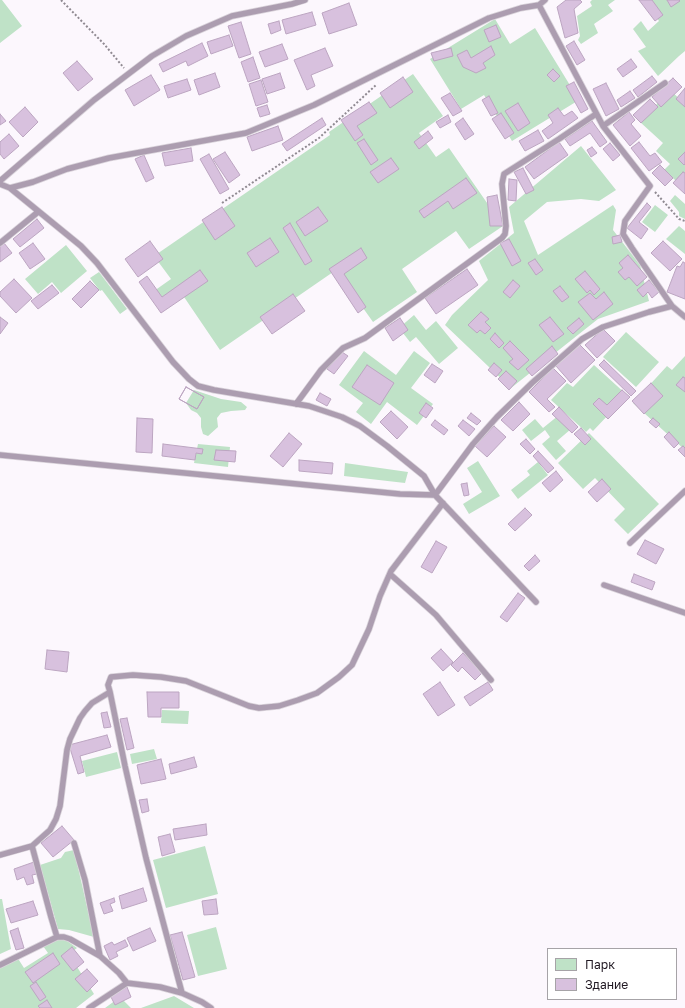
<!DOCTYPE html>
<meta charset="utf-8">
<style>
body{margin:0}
#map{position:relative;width:685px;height:1008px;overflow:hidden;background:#fcf7fd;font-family:"Golos Text",sans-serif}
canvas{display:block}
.legend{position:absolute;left:547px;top:948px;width:130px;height:52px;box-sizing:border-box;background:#fff;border:1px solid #a6a3a7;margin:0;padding:5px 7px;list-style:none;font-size:12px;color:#201822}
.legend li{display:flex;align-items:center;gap:8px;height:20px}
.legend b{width:20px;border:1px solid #a6a3a7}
</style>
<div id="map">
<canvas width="685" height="1008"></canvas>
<ul class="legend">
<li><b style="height:11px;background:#bfe2c7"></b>Парк</li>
<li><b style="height:11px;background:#d8c1de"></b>Здание</li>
</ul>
</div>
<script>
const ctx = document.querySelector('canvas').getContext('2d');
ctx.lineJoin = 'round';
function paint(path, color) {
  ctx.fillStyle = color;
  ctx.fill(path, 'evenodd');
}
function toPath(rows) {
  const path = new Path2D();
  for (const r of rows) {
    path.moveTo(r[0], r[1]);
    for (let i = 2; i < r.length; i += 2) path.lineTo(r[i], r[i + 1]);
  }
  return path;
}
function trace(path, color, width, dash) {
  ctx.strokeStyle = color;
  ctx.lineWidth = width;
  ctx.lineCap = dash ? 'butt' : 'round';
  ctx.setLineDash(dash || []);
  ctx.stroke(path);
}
const green = toPath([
 [0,0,2,0,22,26,0,43],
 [592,0,615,0,608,5,613,11,594,24,598,33,581,44,578,40,580,36,577,16,592,6,590,2],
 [644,0,685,0,685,51,679,56,658,76,638,51,646,47,633,29,641,21,648,31,659,21],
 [495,19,510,44,535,28,579,100,512,141,484,95,461,109,430,59],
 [413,74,443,116,419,133,436,157,449,148,503,226,469,249,456,231,402,269,417,292,373,322,336,270,220,350,182,294,164,306,154,291,171,279,154,256,330,135,329,132],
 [670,90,685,104,685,189,664,170,670,164,656,151,663,143,640,122],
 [581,146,616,190,599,201,581,199,547,202,524,221,538,255,613,205,616,210,613,230,640,265,649,301,598,319,511,388,445,325,452,315,488,280,479,261,514,233,509,207],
 [675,195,685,204,685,219,679,216,679,212,670,201],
 [655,205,668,215,655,232,642,222],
 [679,226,685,231,685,254,666,239],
 [66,245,87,271,61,293,52,282,38,294,25,279],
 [99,272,127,309,120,314,102,290,100,291,90,278],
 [414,315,426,330,436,321,458,348,439,364,416,337,410,342,399,328],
 [626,332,659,362,636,387,603,357],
 [364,351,396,375,414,351,430,363,411,388,433,404,417,425,387,402,371,424,356,412,363,403,339,385],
 [685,356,685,450,633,403,667,366,672,370],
 [594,365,627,395,593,431,590,428,586,432,551,400,567,383,573,387],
 [194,390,221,399,241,402,247,407,245,410,231,411,221,413,217,418,218,427,208,436,203,434,201,427,201,418,197,413,191,410,186,403],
 [559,415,571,429,557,441,566,451,556,460,542,444,550,437,545,430,531,441,522,430,535,419,543,428],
 [589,433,659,504,628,534,614,520,625,509,595,478,583,489,558,463],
 [198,444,230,447,228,467,194,463],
 [478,461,500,496,469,514,463,504,482,492,467,468],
 [538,462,548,475,518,499,511,490,530,475,527,471],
 [345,463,408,472,405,483,344,476],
 [162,710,189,711,188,724,161,723],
 [154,749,157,759,132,764,130,754],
 [117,752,121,768,86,777,82,761],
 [205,846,218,894,166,908,153,860],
 [74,850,94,937,69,930,58,929,40,865,61,858,65,852],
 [0,899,2,899,11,949,0,954],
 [216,927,227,969,198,976,187,935],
 [63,938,77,948,69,954,94,994,76,1008,0,1008,0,967,17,957,24,968,48,953,43,946,47,942],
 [174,996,194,1008,141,1008],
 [120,997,131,1008,105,1008]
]);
const building = toPath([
 [566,0,580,0,582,2,574,9,578,33,565,38,557,7,566,0],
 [639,0,652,0,663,15,655,21,639,0],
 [667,0,679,0,680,1,671,7,667,0],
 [349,3,357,25,329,34,322,13,349,3],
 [312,12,316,25,286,34,282,20,312,12],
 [279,21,281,30,271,34,268,24,279,21],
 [241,22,251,54,239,58,228,26,241,22],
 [496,25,501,37,489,42,484,30,496,25],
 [229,35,233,46,211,54,207,42,229,35],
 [574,41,585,60,577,65,566,46,574,41],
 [202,43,208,56,188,66,186,61,163,72,159,64,202,43],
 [282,44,288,59,265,67,259,52,282,44],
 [491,46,495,55,483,63,486,68,476,73,463,67,457,55,467,50,471,58,491,46],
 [325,48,333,66,311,75,315,86,307,90,294,60,325,48],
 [451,48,453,56,434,61,431,53,451,48],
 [253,57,260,78,248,82,241,62,253,57],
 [631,59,637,67,623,77,617,69,631,59],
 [77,61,93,79,78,91,63,73,77,61],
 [553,69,560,76,554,82,547,75,553,69],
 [215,73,220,87,199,95,194,80,215,73],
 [280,73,285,88,267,94,262,79,280,73],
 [151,75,160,90,134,106,125,90,151,75],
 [652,76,657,82,638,97,633,90,652,76],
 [403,77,413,92,390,108,380,93,403,77],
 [673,78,682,87,661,107,652,97,673,78],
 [187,79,191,90,168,98,164,86,187,79],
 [261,80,268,102,256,106,249,84,261,80],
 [574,82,588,109,581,113,566,86,574,82],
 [606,83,619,109,606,116,593,89,606,83],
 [685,88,685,107,676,99,685,88],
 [630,91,635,98,621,107,617,100,630,91],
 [450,93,462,111,453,116,441,98,450,93],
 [489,96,498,113,491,116,482,100,489,96],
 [650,99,658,107,641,123,633,115,650,99],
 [369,102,377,113,357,126,363,135,355,141,341,120,369,102],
 [518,103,530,123,518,131,505,111,518,103],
 [267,105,270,114,260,117,257,108,267,105],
 [25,107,38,122,23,137,9,122,25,107],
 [558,108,564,116,572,111,578,118,548,139,542,131,553,123,548,115,558,108],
 [629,112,635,120,631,124,641,136,630,146,613,125,629,112],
 [501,113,514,133,505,139,492,119,501,113],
 [0,114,6,121,0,125,0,114],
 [448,115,451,122,440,128,436,122,448,115],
 [322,118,326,125,287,151,282,144,322,118],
 [463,118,474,134,465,140,455,124,463,118],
 [592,121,607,142,600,147,590,133,570,146,565,139,592,121],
 [278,126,283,140,252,151,247,137,278,126],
 [538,130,544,141,525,151,519,141,538,130],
 [428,131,433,138,419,149,414,142,428,131],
 [9,134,19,146,4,159,0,154,0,142,9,134],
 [364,139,378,160,371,165,357,143,364,139],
 [559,142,568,155,534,179,525,167,559,142],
 [639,142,650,156,655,153,662,162,649,171,631,148,639,142],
 [610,143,620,155,613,161,603,149,610,143],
 [592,147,597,153,591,157,587,150,592,147],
 [191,148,193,161,165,166,162,153,191,148],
 [225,152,240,175,229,183,213,159,225,152],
 [685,152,685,164,684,165,678,159,685,152],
 [209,154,229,189,220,194,200,159,209,154],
 [144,155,154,178,146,182,135,159,144,155],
 [391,158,399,169,378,183,370,172,391,158],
 [660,165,673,178,665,186,652,173,660,165],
 [523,168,534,190,526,194,514,172,523,168],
 [683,172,685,173,685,194,673,183,683,172],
 [466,178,477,193,453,209,448,201,424,218,419,211,466,178],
 [509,179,517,180,516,201,508,200,509,179],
 [497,195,503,226,490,226,487,197,497,195],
 [647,203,651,207,639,222,648,229,641,239,627,228,647,203],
 [222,207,235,226,215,240,202,220,222,207],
 [318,207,328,221,305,236,296,222,318,207],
 [37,219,44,228,20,247,13,239,37,219],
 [290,223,312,261,305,265,283,228,290,223],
 [620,235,622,242,613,244,612,237,620,235],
 [270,238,279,252,256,267,247,253,270,238],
 [509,239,521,261,512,266,500,243,509,239],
 [150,241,163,259,138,277,125,259,150,241],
 [663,241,682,259,670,271,651,253,663,241],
 [4,243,12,253,0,262,0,247,4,243],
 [33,243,45,259,30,269,19,253,33,243],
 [361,248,367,258,344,274,366,307,358,313,329,269,361,248],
 [628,255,647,277,637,286,629,277,625,280,618,272,623,268,619,263,628,255],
 [535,259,543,270,536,275,528,263,535,259],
 [683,262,685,263,685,299,667,292,677,266,680,267,683,262],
 [467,269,478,285,436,314,425,298,467,269],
 [200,270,208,281,161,313,139,282,147,276,162,297,200,270],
 [585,271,600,289,594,295,590,290,587,293,575,279,585,271],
 [14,279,32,298,16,313,0,296,0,292,14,279],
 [513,280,520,286,510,298,503,292,513,280],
 [649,280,659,292,652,298,648,292,643,297,637,290,649,280],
 [90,281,99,290,81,308,72,299,90,281],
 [52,285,59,293,38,309,31,301,52,285],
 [560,286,569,297,562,302,553,291,560,286],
 [604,292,613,304,593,320,578,302,590,293,596,299,604,292],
 [293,294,305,311,272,334,260,317,293,294],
 [481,312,489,319,485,322,491,328,485,334,480,330,477,333,468,325,481,312],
 [0,317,8,323,0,334,0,317],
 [550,317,564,334,553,342,539,325,550,317],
 [400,318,408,330,393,341,385,328,400,318],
 [579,318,584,324,573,334,567,328,579,318],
 [603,329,615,341,597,358,585,345,603,329],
 [495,333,504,343,499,348,490,339,495,333],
 [510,341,529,360,518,370,509,362,513,359,503,348,510,341],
 [579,344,595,360,571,383,556,366,579,344],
 [552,346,558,354,532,376,526,369,552,346],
 [342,352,348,356,334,374,327,369,342,352],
 [604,360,636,391,631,396,599,365,604,360],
 [494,363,502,370,496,377,488,370,494,363],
 [432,364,443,371,435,383,424,375,432,364],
 [367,365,394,383,380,405,352,387,367,365],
 [553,368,566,381,547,399,555,407,549,412,529,392,553,368],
 [506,371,517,381,509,390,498,379,506,371],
 [683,377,685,378,685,392,676,385,683,377],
 [651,383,663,396,644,414,632,401,651,383],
 [186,387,204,397,197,409,179,399,186,387],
 [186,387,204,397,197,409,179,399,186,387],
 [622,390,630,397,608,419,593,404,599,398,607,405,622,390],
 [320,393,331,399,327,406,316,400,320,393],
 [519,402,530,414,513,431,501,420,519,402],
 [426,403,433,408,426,418,419,413,426,403],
 [559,407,578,427,572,433,552,414,559,407],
 [391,411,408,427,397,439,380,422,391,411],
 [471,413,481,421,477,425,467,418,471,413],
 [137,418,153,419,152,453,136,452,137,418],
 [653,418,660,424,656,428,649,422,653,418],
 [435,420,448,430,444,435,431,425,435,420],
 [463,420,475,429,469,436,458,426,463,420],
 [494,426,506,437,487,457,475,446,494,426],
 [581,428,591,439,585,445,574,434,581,428],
 [669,432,679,443,674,448,664,437,669,432],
 [289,433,302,444,283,467,270,456,289,433],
 [526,439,535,449,530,454,520,444,526,439],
 [163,444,203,449,202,454,196,453,195,460,162,456,163,444],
 [683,446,685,448,685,457,678,450,683,446],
 [216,450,236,451,235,462,214,460,216,450],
 [538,451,554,468,548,473,533,456,538,451],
 [299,460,333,463,332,474,299,471,299,460],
 [556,471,563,480,550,492,542,483,556,471],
 [602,479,611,489,597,502,588,492,602,479],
 [467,483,469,495,464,496,461,484,467,483],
 [525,508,532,515,515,531,508,524,525,508],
 [645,540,664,549,656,564,637,554,645,540],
 [436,541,447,547,432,573,421,567,436,541],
 [535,555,540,561,529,571,524,566,535,555],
 [634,574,655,582,652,590,631,582,634,574],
 [518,593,525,598,507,622,500,617,518,593],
 [441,649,453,662,443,671,431,658,441,649],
 [47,650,69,652,67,672,45,669,47,650],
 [463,653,482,673,475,680,462,667,458,672,451,665,463,653],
 [440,682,455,705,438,716,423,694,440,682],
 [488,682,493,690,470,706,464,697,488,682],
 [147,692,179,692,179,708,161,708,161,717,148,717,147,692],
 [107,712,111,727,104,728,101,713,107,712],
 [127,718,134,748,127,750,120,719,127,718],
 [107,735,111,747,80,756,84,772,78,774,69,745,107,735],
 [194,757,197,767,171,774,169,764,194,757],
 [161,759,166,779,141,784,137,765,161,759],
 [147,799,149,811,142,813,139,800,147,799],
 [206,824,207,835,175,840,173,829,206,824],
 [62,826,74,840,53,857,41,843,62,826],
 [170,834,175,852,162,856,158,837,170,834],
 [34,862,37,874,32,875,34,883,27,885,24,877,17,880,14,869,34,862],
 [143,888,147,901,122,909,119,896,143,888],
 [114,898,115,902,110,904,113,911,104,914,100,903,114,898],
 [216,899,218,914,204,915,202,901,216,899],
 [33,901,38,915,11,923,6,909,33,901],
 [18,928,24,948,16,950,10,931,18,928],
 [150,928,156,941,133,951,127,938,150,928],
 [182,932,195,977,183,980,170,935,182,932],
 [125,940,128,946,116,952,118,956,110,960,104,946,112,942,114,945,125,940],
 [72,947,84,962,73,971,61,956,72,947],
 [53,953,60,964,33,983,25,972,53,953],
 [87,969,98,981,87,992,75,979,87,969],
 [36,982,46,997,40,1001,30,986,36,982],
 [127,987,131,997,115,1005,110,995,127,987],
 [47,1000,52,1008,40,1008,38,1006,47,1000]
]);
const path = toPath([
 [61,0,104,44,124,68],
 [655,192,679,219,685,221],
 [222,203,319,138,376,85]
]);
const lane = toPath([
 [539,5,603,126,650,186,625,221,623,234,632,248,672,306,685,317],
 [603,126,665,83],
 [0,181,94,100,152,56,186,36,232,16,292,4,305,0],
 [0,184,10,188,81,246,97,263,173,362,189,379,198,386,214,390,309,406,342,417,360,426,387,446,424,476,435,495,536,602],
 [10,188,33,182,67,169,109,158,246,133,314,105,489,18,521,8,539,5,545,0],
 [0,243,38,212],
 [296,404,321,370,343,348,365,338,502,238,505,234,506,226,502,184,504,174,559,139,596,114],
 [0,455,400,494,435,495],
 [435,495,473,444,497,417,532,383,582,339,603,327,649,312,672,306],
 [630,543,685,491],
 [390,574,436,615,491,680],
 [604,585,685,613],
 [110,692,125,766,146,858,182,993],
 [74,843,85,880,100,956],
 [32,846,51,917,57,937],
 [0,855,32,846,50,830,56,819,60,806,67,750,70,739,80,718,85,711,92,703,110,692,108,685,111,677,133,675,161,677,186,681,249,706,259,708,279,706,298,700,317,693,339,677,352,665,369,629,380,596,391,571,443,503],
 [0,965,57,937,64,937,70,939,100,956,119,973,127,983],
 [89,1008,127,983,160,987,182,993,202,1002,211,1008]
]);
paint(green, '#bfe2c7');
paint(building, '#d8c1de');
trace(building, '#bca5c1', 1);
trace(lane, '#d9d3da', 7);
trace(path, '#908a92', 2, [2, 2]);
trace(lane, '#ac9db0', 5.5);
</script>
